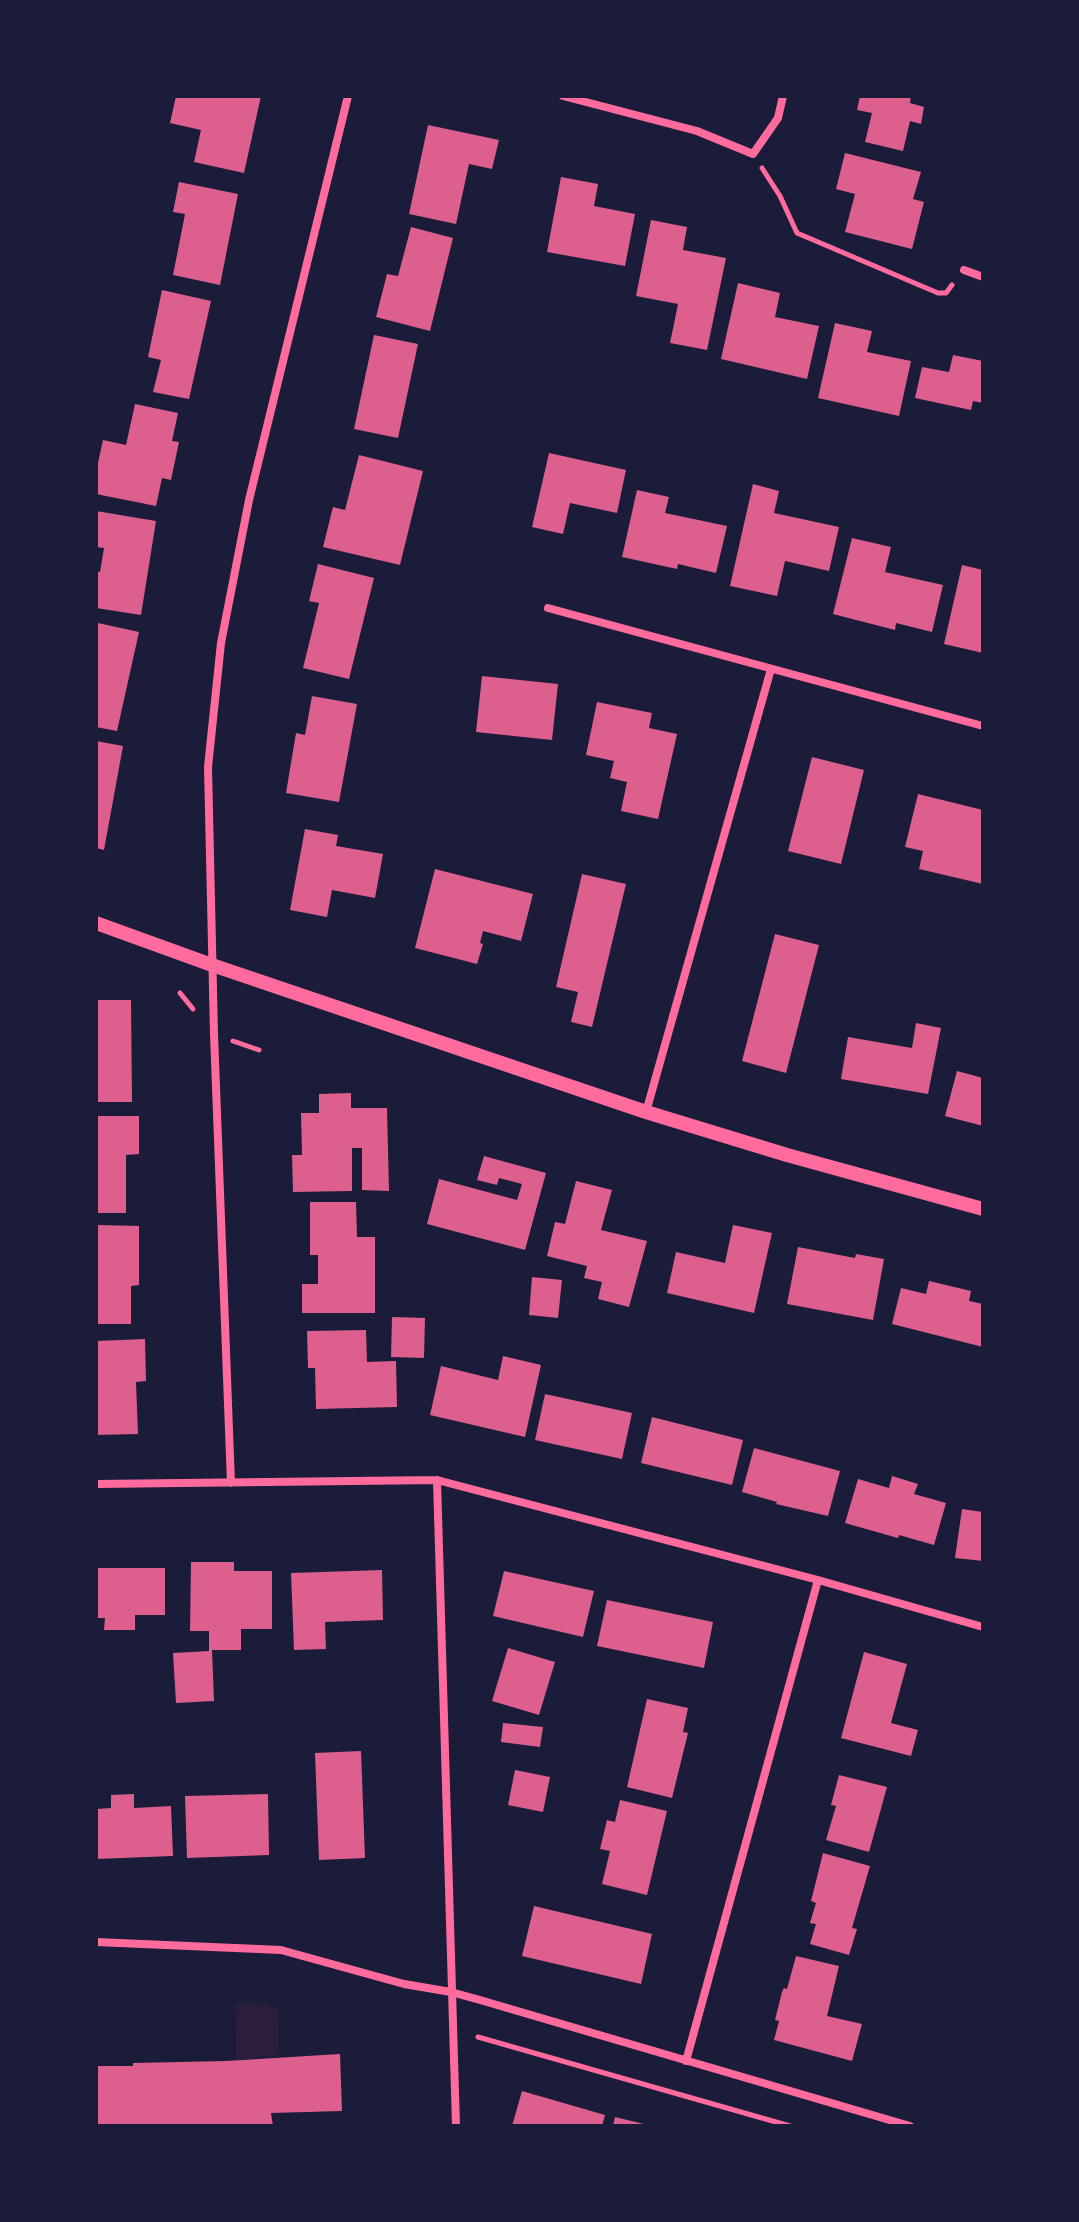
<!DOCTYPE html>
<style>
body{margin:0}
#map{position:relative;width:1079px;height:2222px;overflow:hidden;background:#1b1b3a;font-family:Lato,sans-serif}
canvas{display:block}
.frame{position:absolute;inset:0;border:98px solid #1b1b3a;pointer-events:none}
</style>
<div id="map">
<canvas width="1079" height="2222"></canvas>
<div class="frame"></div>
</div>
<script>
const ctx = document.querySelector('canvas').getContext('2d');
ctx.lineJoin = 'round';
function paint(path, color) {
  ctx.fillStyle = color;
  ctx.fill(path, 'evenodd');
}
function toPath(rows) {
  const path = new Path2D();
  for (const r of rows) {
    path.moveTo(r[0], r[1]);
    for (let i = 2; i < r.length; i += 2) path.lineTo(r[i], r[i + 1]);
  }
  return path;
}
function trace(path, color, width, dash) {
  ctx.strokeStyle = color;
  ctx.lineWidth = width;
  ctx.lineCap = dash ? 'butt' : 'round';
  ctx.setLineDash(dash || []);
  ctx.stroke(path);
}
const green = toPath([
 [235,2003,258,2003,278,2009,279,2055,236,2060]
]);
const building = toPath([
 [176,96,261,96,244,173,194,162,201,130,170,123],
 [860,96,911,96,910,103,924,107,921,124,910,121,903,151,865,142,872,113,857,110],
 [428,125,499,140,492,169,469,164,456,224,409,214],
 [845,153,921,172,913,199,924,202,912,249,845,232,855,194,836,189],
 [561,177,598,184,594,206,635,214,625,266,547,252],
 [179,182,238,194,220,285,173,275,185,214,173,212],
 [651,220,687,227,683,250,726,258,707,350,670,343,678,304,636,296],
 [411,227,453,238,430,331,376,317,387,274,398,276],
 [738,283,780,293,775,317,819,326,807,379,721,359],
 [162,290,211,301,189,399,153,392,161,360,148,357],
 [835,323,872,331,867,352,911,361,899,416,818,398],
 [374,335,418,344,398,438,354,429],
 [953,355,983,361,983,403,973,401,971,410,915,398,922,367,949,372],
 [135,404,178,413,172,441,179,442,171,480,162,478,156,506,96,494,96,472,103,440,126,445],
 [549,453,626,470,617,513,570,503,563,534,532,527],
 [359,455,423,471,400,565,323,547,333,507,345,510],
 [753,484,779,491,774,513,839,527,829,571,785,561,777,596,730,586],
 [637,490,669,497,665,513,727,526,716,573,678,564,677,569,622,557],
 [96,511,156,521,141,615,96,608,96,571,100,572,104,548,96,547],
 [852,538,891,547,885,572,943,585,932,632,896,623,895,630,833,614],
 [318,564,374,578,349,679,303,668,319,603,309,601],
 [962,565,983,570,983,653,944,644],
 [98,623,139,632,117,731,96,727,96,633],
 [482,676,558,684,552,740,476,732],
 [312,696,357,704,339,802,286,793,296,733,305,735],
 [597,702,652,713,649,728,677,734,658,819,621,811,627,782,610,778,614,761,586,755],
 [96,741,123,746,104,850,96,848],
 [812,757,864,770,841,864,788,851],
 [918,794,983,810,983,884,919,869,923,851,905,847],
 [305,829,338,835,336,846,383,854,375,898,332,890,327,917,290,910],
 [435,869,533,894,521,941,483,931,480,943,483,944,477,964,415,948],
 [582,874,626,884,592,1027,571,1022,578,992,556,987],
 [775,934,819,945,786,1073,742,1061],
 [96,1000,131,1000,132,1102,96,1102],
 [916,1023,941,1028,928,1094,841,1079,848,1037,912,1048],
 [957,1071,983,1078,983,1126,945,1116],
 [351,1093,351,1108,387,1108,389,1191,362,1190,362,1148,352,1148,352,1191,293,1192,292,1155,302,1155,301,1113,319,1113,319,1094],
 [96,1116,139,1116,139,1154,126,1155,126,1213,96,1213],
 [484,1156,546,1173,525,1250,427,1224,439,1179,517,1200,522,1184,499,1178,497,1185,477,1180],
 [576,1181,612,1190,601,1230,647,1241,629,1307,598,1299,602,1282,584,1278,587,1266,547,1256,555,1222,565,1224],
 [310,1202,356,1202,357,1237,375,1237,375,1313,302,1313,302,1284,318,1284,318,1255,310,1255],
 [96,1225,139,1226,139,1285,131,1286,131,1324,96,1324],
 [733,1225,772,1233,754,1313,667,1293,676,1252,725,1263],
 [798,1247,855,1258,856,1254,884,1259,873,1320,787,1304],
 [532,1277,562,1280,558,1318,529,1315],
 [929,1281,971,1291,969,1301,983,1304,983,1347,892,1324,901,1288,926,1294],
 [392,1317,425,1318,424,1358,391,1357],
 [366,1330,367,1362,396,1361,397,1407,316,1409,315,1368,308,1368,307,1331],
 [145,1339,146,1381,136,1382,138,1434,96,1435,96,1341],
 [503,1356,541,1365,525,1437,430,1415,441,1366,498,1380],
 [545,1394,632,1413,622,1459,535,1440],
 [652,1417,743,1440,732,1485,641,1463],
 [754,1448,840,1471,828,1516,776,1504,777,1502,742,1492],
 [892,1476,918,1484,914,1494,946,1503,934,1545,899,1535,898,1538,845,1523,858,1479,889,1488],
 [962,1509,983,1512,983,1561,955,1558],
 [191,1562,234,1562,234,1571,272,1571,272,1629,241,1629,241,1650,212,1650,214,1701,176,1703,173,1653,209,1651,209,1631,190,1631],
 [96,1568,165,1568,165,1615,135,1615,135,1630,104,1630,105,1618,96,1618],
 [382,1570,383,1620,325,1622,326,1649,294,1650,291,1573],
 [504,1571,594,1591,583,1637,493,1616],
 [607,1600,713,1622,704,1668,597,1646],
 [508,1648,555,1662,539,1715,492,1701],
 [864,1652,907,1664,891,1723,918,1730,911,1756,841,1738],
 [647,1699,688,1708,683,1732,688,1733,672,1798,627,1787],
 [503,1723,543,1727,540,1747,501,1742],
 [361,1751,365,1858,319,1860,315,1753],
 [515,1770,550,1777,543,1812,508,1805],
 [839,1775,887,1787,869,1852,826,1840,836,1806,831,1805],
 [134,1794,134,1808,171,1806,173,1856,96,1859,96,1809,111,1808,111,1795],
 [268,1794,269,1855,187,1858,185,1796],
 [620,1800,667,1811,647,1895,602,1884,610,1851,600,1849,607,1820,615,1822],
 [823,1853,870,1866,852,1928,857,1929,849,1955,810,1944,816,1924,810,1923,816,1903,811,1901],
 [534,1906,652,1934,641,1984,522,1956],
 [796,1956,839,1966,827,2016,862,2024,852,2061,774,2040,779,2021,775,2020,782,1992,784,1988,787,1989],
 [340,2054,342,2111,271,2113,273,2126,96,2126,96,2066,133,2066,133,2063,226,2061],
 [522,2091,605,2115,602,2126,512,2126],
 [615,2117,648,2125,648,2126,613,2126]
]);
const path = toPath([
 [762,168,780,196,797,233,938,293,946,293,952,285],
 [180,993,193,1009],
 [233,1041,259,1050],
 [478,2037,790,2126]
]);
const minor = toPath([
 [563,96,697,131,753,154,778,118,783,96],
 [964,270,983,277],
 [548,608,983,726],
 [646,1112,771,669],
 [437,1480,456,2126],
 [231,1483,214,1034,208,767,221,643,249,500,348,96],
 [96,1484,437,1480,818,1580,983,1627],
 [96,1942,281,1950,404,1984,451,1992,480,2000,910,2126],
 [686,2061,818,1580]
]);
const tertiary = toPath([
 [96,923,212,965,646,1112,787,1155,983,1209]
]);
paint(green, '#2a1e3b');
paint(building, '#dd5f8e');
trace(path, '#ff6b9d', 5);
trace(minor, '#ff6b9d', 8);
trace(tertiary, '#ff6b9d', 14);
</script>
